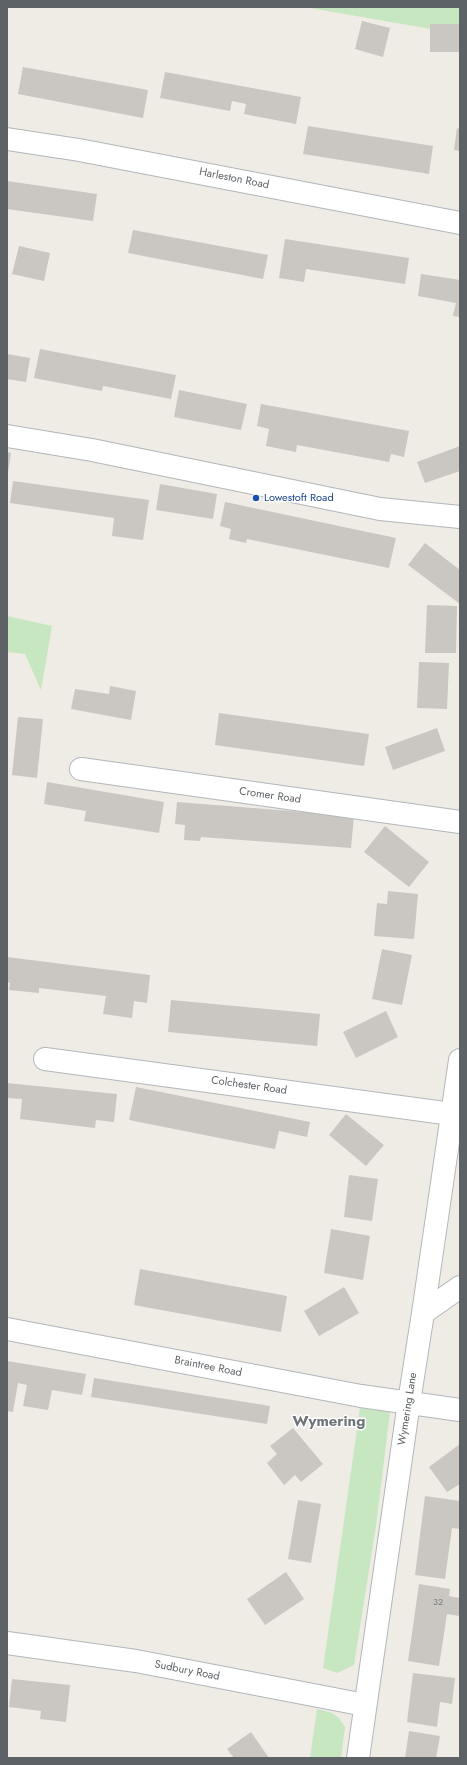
<!DOCTYPE html>
<style>
body{margin:0}
#map{position:relative;width:467px;height:1765px;overflow:hidden;background:#efebe5;font-family:Jost,sans-serif}
canvas{display:block}
.frame{position:absolute;inset:0;border:8px solid #5d6266;pointer-events:none}
</style>
<div id="map">
<canvas width="467" height="1765"></canvas>
<div class="frame"></div>
</div>
<script>
const ctx = document.querySelector('canvas').getContext('2d');
ctx.lineJoin = 'round';
function paint(path, color) {
  ctx.fillStyle = color;
  ctx.fill(path, 'evenodd');
}
function toPath(rows) {
  const path = new Path2D();
  for (const r of rows) {
    path.moveTo(r[0], r[1]);
    for (let i = 2; i < r.length; i += 2) path.lineTo(r[i], r[i + 1]);
  }
  return path;
}
function trace(path, color, width, dash) {
  ctx.strokeStyle = color;
  ctx.lineWidth = width;
  ctx.lineCap = dash ? 'butt' : 'round';
  ctx.setLineDash(dash || []);
  ctx.stroke(path);
}
function write(font, color, halo, rows, align = 'center') {
  ctx.font = font + ' Jost,sans-serif';
  ctx.lineWidth = 3;
  ctx.setLineDash([]);
  ctx.textBaseline = 'middle';
  ctx.strokeStyle = halo;
  ctx.fillStyle = color;
  for (const [text, x, y, turn = 0] of rows) {
    ctx.save();
    ctx.translate(x, y);
    ctx.rotate((+turn || 0) * Math.PI / 180);
    ctx.textAlign = isNaN(turn) ? turn : align;
    if (halo) ctx.strokeText(text, 0, 0);
    ctx.fillText(text, 0, 0);
    ctx.restore();
  }
}
const green = toPath([
 [304,7,460,7,460,34],
 [7,616,52,626,41,690,25,654,7,652],
 [360,1408,390,1412,376,1526,354,1665,337,1673,323,1668],
 [317,1709,332,1713,339,1718,345,1727,341,1758,310,1758]
]);
const building = toPath([
 [362,21,390,28,383,57,355,49],
 [430,24,460,24,460,52,430,52],
 [23,67,148,90,143,118,18,94],
 [165,72,301,97,296,124,244,114,246,104,232,101,230,111,160,98],
 [308,126,433,146,429,174,303,154],
 [457,128,460,129,460,151,454,150],
 [7,181,97,194,93,221,7,209],
 [133,230,268,255,263,279,128,253],
 [285,239,409,258,405,284,306,269,304,282,279,278],
 [19,246,50,253,44,281,12,274],
 [421,274,460,280,460,317,453,316,456,303,418,296],
 [40,349,176,375,171,399,103,386,102,391,34,378],
 [7,354,30,358,26,382,7,379],
 [179,390,247,404,241,430,174,417],
 [261,404,409,431,404,457,391,454,389,462,297,445,296,452,266,446,269,429,257,426],
 [460,446,460,471,425,483,417,462],
 [7,452,11,453,8,472,7,472],
 [13,481,149,500,143,540,112,536,114,518,10,503],
 [160,484,217,494,213,519,156,510],
 [225,502,396,538,389,568,247,539,246,543,229,539,231,529,220,526],
 [425,543,460,570,460,604,408,565],
 [427,605,457,606,456,653,425,653],
 [419,662,449,663,447,709,417,708],
 [110,686,136,691,131,720,71,709,75,689,109,694],
 [219,713,369,734,364,766,215,745],
 [18,717,43,719,37,778,12,775],
 [437,728,445,751,393,770,385,747],
 [47,782,164,802,159,833,84,821,86,811,44,804],
 [177,802,354,816,351,848,201,837,200,841,184,840,185,825,175,824],
 [385,826,429,862,409,887,364,852],
 [388,891,418,894,414,939,374,936,377,903,387,904],
 [382,949,412,955,402,1005,372,999],
 [7,957,150,975,147,1003,134,1001,132,1018,103,1014,106,996,39,988,39,993,9,990,10,983,7,982],
 [171,1000,320,1014,317,1046,168,1032],
 [386,1011,398,1037,356,1058,343,1032],
 [7,1083,117,1094,114,1122,96,1120,95,1128,20,1119,22,1099,7,1098],
 [136,1087,310,1122,307,1137,279,1131,275,1149,129,1120],
 [346,1114,384,1145,366,1166,329,1135],
 [349,1175,378,1179,372,1221,344,1217],
 [331,1229,370,1236,363,1280,324,1273],
 [140,1269,287,1296,281,1332,134,1305],
 [344,1287,359,1313,319,1336,304,1311],
 [7,1361,86,1374,82,1395,52,1390,48,1410,23,1406,27,1385,18,1383,13,1412,7,1411],
 [94,1378,270,1406,267,1424,91,1397],
 [293,1428,323,1464,301,1482,295,1475,284,1485,267,1463,277,1454,270,1446],
 [460,1444,460,1484,447,1492,429,1467],
 [425,1496,460,1501,460,1529,452,1528,445,1579,415,1575],
 [298,1500,321,1504,311,1563,288,1559],
 [286,1572,304,1599,265,1625,247,1599],
 [419,1584,450,1589,449,1596,460,1598,459,1616,447,1614,439,1666,408,1661],
 [413,1673,455,1678,452,1704,440,1702,437,1727,407,1722],
 [12,1679,70,1685,66,1722,40,1719,41,1711,9,1707],
 [409,1731,440,1736,436,1758,405,1758],
 [251,1732,269,1758,234,1758,227,1749]
]);
const minor = toPath([
 [7,139,79,150,460,223],
 [7,436,92,450,380,509,460,517],
 [81,769,460,822],
 [45,1059,452,1114],
 [423,1313,460,1287],
 [7,1329,361,1396,460,1410],
 [7,1643,136,1661,365,1705],
 [358,1758,409,1402,423,1313,460,1060]
]);
const markers = [
 [256,498,4,"#1a4fb4"]
];
const numberNames = [
 ["32",438,1603]
];
const streetNames = [
 ["Harleston Road",234,179,11],
 ["Cromer Road",270,796,8],
 ["Colchester Road",249,1086,8],
 ["Braintree Road",208,1367,11],
 ["Wymering Lane",408,1409,-81],
 ["Sudbury Road",187,1671,11]
];
const transitNames = [
 ["Lowestoft Road",264,498]
];
const districtNames = [
 ["Wymering",329,1422]
];
paint(green, '#c7e7c1');
paint(building, '#cac6c1');
trace(minor, '#b2b7ba', 24);
trace(minor, '#fff', 22);
for (const [x, y, r, color] of markers) {
  const dot = new Path2D();
  dot.arc(x, y, r, 0, 2 * Math.PI);
  ctx.fillStyle = color;
  ctx.fill(dot);
  trace(dot, '#fff', 1.5);
}
write('9px', '#787b7d', null, numberNames);
write('11px', '#5d6266', '#fff', streetNames);
write('11px', '#164399', '#fff', transitNames, 'left');
write('bold 15px', '#6e7478', '#fff', districtNames);
</script>
